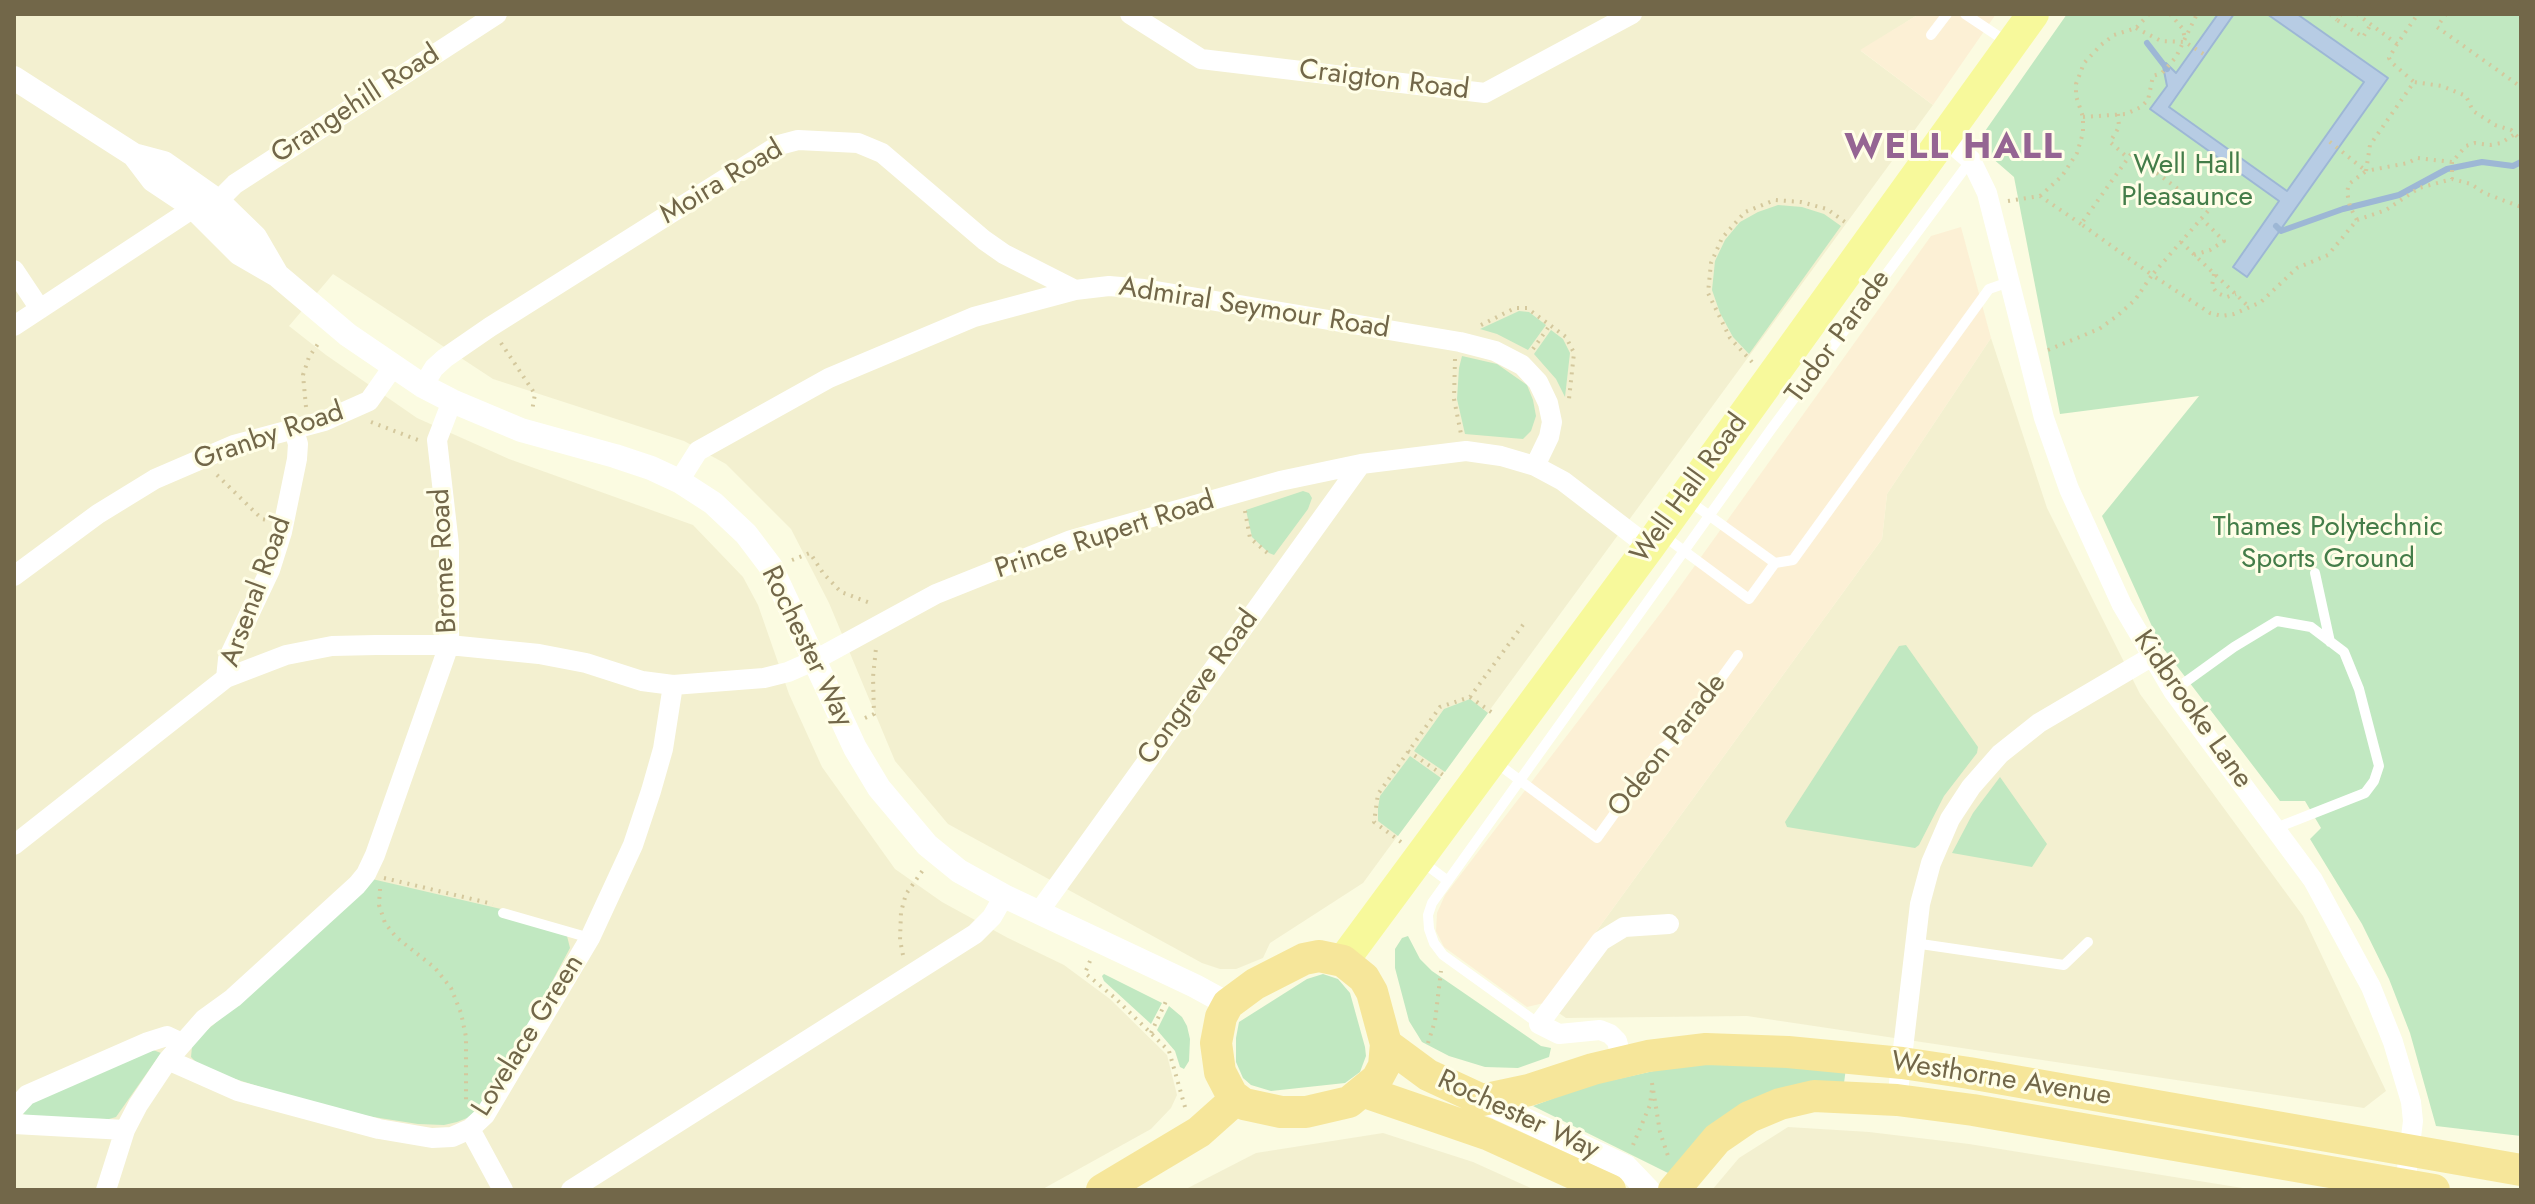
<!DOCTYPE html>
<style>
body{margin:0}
#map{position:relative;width:2535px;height:1204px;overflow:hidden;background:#fbfbe1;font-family:Jost,sans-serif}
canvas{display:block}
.frame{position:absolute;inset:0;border:16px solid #726749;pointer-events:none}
</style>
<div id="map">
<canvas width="2535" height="1204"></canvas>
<div class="frame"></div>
</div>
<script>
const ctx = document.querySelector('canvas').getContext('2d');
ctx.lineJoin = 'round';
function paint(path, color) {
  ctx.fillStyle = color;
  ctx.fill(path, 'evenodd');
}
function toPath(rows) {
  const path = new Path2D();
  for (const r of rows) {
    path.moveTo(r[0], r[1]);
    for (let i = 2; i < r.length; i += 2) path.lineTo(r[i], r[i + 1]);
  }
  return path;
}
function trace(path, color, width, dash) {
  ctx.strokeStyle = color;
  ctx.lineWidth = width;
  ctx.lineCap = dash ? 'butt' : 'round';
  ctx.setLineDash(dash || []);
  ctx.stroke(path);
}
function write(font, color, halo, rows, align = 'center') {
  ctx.font = font + ' Jost,sans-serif';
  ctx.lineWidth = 6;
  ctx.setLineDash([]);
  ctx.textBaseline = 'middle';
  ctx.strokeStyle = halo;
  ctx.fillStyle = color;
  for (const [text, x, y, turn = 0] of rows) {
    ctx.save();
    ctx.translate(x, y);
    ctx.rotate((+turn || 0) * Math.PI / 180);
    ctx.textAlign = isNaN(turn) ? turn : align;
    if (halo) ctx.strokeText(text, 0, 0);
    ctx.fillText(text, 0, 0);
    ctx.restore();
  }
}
const residential = toPath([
 [14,14,1919,14,1861,51,1933,105,1363,883,1270,943,1263,958,1236,969,1220,969,1202,963,948,824,895,761,829,603,791,529,726,464,684,441,493,379,333,274,289,326,326,355,417,418,509,459,693,525,743,577,758,605,789,694,822,767,895,869,942,902,1008,938,1064,965,1110,999,1167,1055,1177,1095,1171,1108,1151,1129,1041,1190,14,1190],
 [1991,338,2047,508,2140,694,2303,916,2386,1091,2364,1108,1747,1016,1566,1018,1544,1003,1882,539,1887,494],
 [1788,1127,1869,1132,1969,1144,2255,1190,1712,1190,1739,1158],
 [1383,1133,1473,1162,1535,1190,1184,1190,1256,1153]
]);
const commercial = toPath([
 [1919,14,1996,14,1933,105,1860,50],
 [1961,227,1991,338,1887,494,1882,539,1544,1003,1527,1007,1444,947,1436,931,1437,913,1445,895,1663,610,1931,236]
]);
const green = toPath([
 [2067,14,2521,14,2521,1136,2436,1126,2410,1033,2389,979,2362,924,2310,839,2321,828,2305,801,2280,801,2160,644,2102,516,2199,396,2060,414,2014,177,1976,144],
 [1778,205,1802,207,1824,214,1841,226,1749,354,1733,337,1720,313,1712,290,1715,261,1725,240,1740,222,1758,212],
 [1519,311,1529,312,1546,325,1528,350,1497,334,1480,329],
 [1551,330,1563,339,1570,353,1565,397,1556,379,1534,354],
 [1462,356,1497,364,1527,385,1533,400,1536,416,1531,431,1523,439,1465,434,1457,399,1459,368],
 [1303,491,1309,493,1312,498,1308,509,1274,555,1269,553,1252,537,1246,510],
 [1906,645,1978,747,1977,753,1944,796,1919,845,1915,848,1787,827,1785,822,1899,646],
 [1470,699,1488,713,1445,772,1414,751,1444,709],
 [1410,756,1441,778,1398,836,1378,821,1378,808,1380,796],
 [2000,777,2047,844,2032,867,1952,853,1973,813],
 [372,879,501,909,567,936,570,948,524,1034,478,1109,467,1118,457,1122,444,1125,418,1124,367,1116,292,1097,229,1077,198,1064,191,1057,192,1047,198,1038,303,947,367,888],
 [1408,936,1420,959,1432,971,1541,1046,1551,1048,1549,1057,1518,1068,1485,1067,1449,1056,1422,1042,1409,1021,1395,968,1395,949,1402,938],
 [1104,974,1162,1003,1151,1024,1104,981,1102,976],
 [1323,974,1338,979,1350,993,1365,1047,1366,1056,1360,1072,1345,1083,1271,1091,1251,1085,1243,1078,1236,1062,1236,1038,1239,1022,1307,979],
 [1169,1006,1182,1017,1187,1026,1190,1039,1189,1061,1184,1069,1180,1067,1175,1051,1157,1030],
 [153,1050,161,1053,116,1117,109,1119,31,1117,23,1114,28,1103],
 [1685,1064,1846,1068,1844,1083,1670,1174,1533,1106,1586,1086]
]);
const water = toPath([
 [2218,14,2234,14,2169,107,2287,191,2364,82,2267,14,2297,14,2388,78,2247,277,2233,267,2279,201,2150,109,2167,86,2163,66,2166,63,2176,73,2218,14]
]);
const stream = toPath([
 [2147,43,2167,69],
 [2276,226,2281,231,2343,209,2399,195,2447,169,2482,162,2513,166,2521,162]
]);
const path = toPath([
 [2170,14,2183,29,2185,40],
 [2330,14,2337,20],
 [2341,14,2337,20,2363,37,2371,24],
 [2357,14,2397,44,2418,14],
 [2446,14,2437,27,2521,87],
 [2136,28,2161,41,2185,42,2205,55],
 [2397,44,2389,58,2391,62,2414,82],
 [2118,114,2119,127,2110,142,2128,158],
 [2083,117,2126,114,2141,107,2148,100,2153,76,2162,73,2176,57,2197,14],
 [2521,134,2515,134,2501,143,2490,145,2475,143,2466,146,2452,162,2417,158,2408,163,2366,171,2370,145,2414,82,2442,86,2466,96,2473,111,2495,125,2511,130,2515,134,2521,141],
 [2131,154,2208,211,2152,275,2081,224,2131,154],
 [2452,162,2452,179],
 [2040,196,2062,176,2077,153,2083,133,2083,117,2076,96,2076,84,2084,63,2101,45,2114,35,2136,28,2149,14],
 [2008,201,2040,196,2081,224],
 [2357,220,2386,210,2419,188,2452,179,2471,184,2484,193,2521,207],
 [2181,242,2249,307],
 [2194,255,2210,250,2224,241,2202,219],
 [2214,274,2212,286,2217,293,2227,297,2236,294],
 [1481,325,1515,308,1527,308,1566,337,1574,353,1569,399],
 [501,343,535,394,532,411],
 [1533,349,1550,325],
 [2048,350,2099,329,2117,316,2135,300,2152,275,2210,313,2222,316,2234,314,2261,302,2297,268,2328,255,2357,220,2350,207,2347,192,2349,184,2366,171,2325,138],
 [1455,359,1454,399,1461,434],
 [1752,362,1730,338,1708,293,1711,263,1722,238,1745,212,1775,200,1801,202,1827,209,1849,225],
 [306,407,303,375,309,357,320,341],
 [371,422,418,440],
 [217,475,262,519,267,520],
 [1245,511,1250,538,1271,556],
 [792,560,810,553,823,573,841,592,873,604],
 [1470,697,1494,714],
 [865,718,874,714,873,677,876,648],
 [1408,751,1446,777],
 [1401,842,1374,822,1378,794,1440,707,1470,697,1525,622],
 [384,878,493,904],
 [380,889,379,905,385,923,396,937,435,968,451,988,461,1013,466,1037,466,1105],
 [903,955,900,940,901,912,906,894,923,870],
 [1090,961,1085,973,1115,998,1169,1051,1185,1107],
 [1151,1033,1168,997],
 [1428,1043,1435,1021,1441,971],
 [1652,1083,1660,1132,1668,1156],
 [1633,1145,1650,1105,1652,1089]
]);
const service = toPath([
 [1965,14,2007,42],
 [1931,35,1947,14],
 [1689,501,1775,563],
 [1664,536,1749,599,1775,563,1793,560,1989,289,2009,282],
 [2315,573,2330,642],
 [2173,691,2234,647,2277,621,2311,627,2344,652,2359,689,2379,766,2374,781,2365,793,2276,828],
 [1494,761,1597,838,1660,750,1679,736,1738,655],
 [1421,861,1448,881],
 [503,913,590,938],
 [1914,943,2064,965,2088,942],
 [1539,1024,1443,955,1434,943,1429,929,1428,915,1432,903,1772,428,1971,160]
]);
const minor = toPath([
 [1130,14,1201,59,1485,93,1632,14],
 [1945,138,1971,160,1987,193,2044,418,2069,489,2122,605,2173,691,2313,880,2371,987,2393,1042,2411,1102,2413,1121,2405,1185],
 [218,201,235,184,497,14],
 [14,270,40,309],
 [14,326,186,213,192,206],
 [423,386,434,368,445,358,490,327,779,145,798,140,858,143,882,153,984,240,1004,254,1075,290],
 [679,481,698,451,829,378,974,317,1075,290,1109,286,1144,289,1460,342,1495,351,1522,365,1538,382,1548,403,1552,422,1549,437,1535,466],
 [14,576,98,514,155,479,234,445,324,421,369,401,393,367],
 [226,678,286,655,332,646,376,645,449,645,539,654,586,663,642,681,673,685,764,678,788,672,813,661,936,594,1071,540,1280,481,1361,464,1466,451,1501,456,1535,466,1563,481,1649,547],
 [14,845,226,678,228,659,270,570,282,532,297,459,298,444,294,430],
 [1038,913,1361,464],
 [168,1060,238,1091,379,1129,432,1138,452,1137,470,1129,485,1115,590,938,633,845,651,791,663,749,673,685],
 [1622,1061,1617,1041,1610,1034,1600,1030,1559,1034,1539,1024,1601,941,1624,927,1669,924],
 [1897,1100,1920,904,1931,863,1950,819,1971,787,2000,754,2039,723,2151,657],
 [14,1109,27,1095,148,1042,167,1036,182,1043],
 [14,1124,125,1130],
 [470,1129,503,1190],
 [106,1190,125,1130,138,1105,168,1060,204,1019,233,998,357,885,366,874,375,855,449,645,449,545,437,440,452,401],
 [571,1190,975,934,992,917,1004,896]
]);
const tertiary = toPath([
 [14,78,134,155,164,163,218,201,255,237,276,273],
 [134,155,153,180,192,206,239,253,277,275,348,335,423,386,452,401,521,430,615,456,651,468,679,481,713,503,746,534,771,567,855,748,879,788,927,845,959,871,1004,896,1195,986,1228,1004],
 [1482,1100,1626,1167,1648,1190]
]);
const primary = toPath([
 [1343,961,1649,547,2033,14]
]);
const trunk = toPath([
 [1319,956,1343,961,1364,978,1372,992,1386,1044,1384,1066,1377,1079,1349,1102,1306,1112,1281,1112,1244,1104,1232,1095,1220,1072,1216,1043,1221,1017,1228,1004,1255,984,1304,959,1319,956],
 [1386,1044,1428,1075,1482,1100,1529,1090,1593,1069,1648,1056,1706,1049,1788,1052,1902,1063,1969,1073,2521,1170],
 [1365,1092,1487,1134,1610,1190],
 [1102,1190,1199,1132,1236,1099],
 [1674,1190,1717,1139,1749,1117,1780,1104,1814,1096,1897,1100,1973,1110,2434,1190]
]);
const streetNames = [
 ["Craigton Road",1384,81,7],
 ["Grangehill Road",356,105,-33],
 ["Moira Road",722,183,-31],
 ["Admiral Seymour Road",1254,309,9],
 ["Tudor Parade",1839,337,-54],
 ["Granby Road",269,437,-19],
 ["Well Hall Road",1690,489,-54],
 ["Prince Rupert Road",1105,536,-18],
 ["Brome Road",445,561,-93],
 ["Arsenal Road",257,592,-70],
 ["Rochester Way",806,647,64],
 ["Congreve Road",1199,688,-54],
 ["Kidbrooke Lane",2192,710,55],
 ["Odeon Parade",1668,746,-52],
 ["Lovelace Green",529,1036,-58],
 ["Westhorne Avenue",2001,1080,9],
 ["Rochester Way",1518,1116,25]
];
const parkNames = [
 ["Well Hall",2187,166],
 ["Pleasaunce",2187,198],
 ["Thames Polytechnic",2328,528],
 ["Sports Ground",2328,560]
];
const districtNames = [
 ["WELL HALL",1954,149]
];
paint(residential, '#f3f0d0');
paint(commercial, '#fcf0d5');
paint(green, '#c1e8c1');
paint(water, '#b7cce4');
trace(water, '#9db7d5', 2);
trace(stream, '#9db7d5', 6);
trace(path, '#d4c89d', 4, [2, 6]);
trace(service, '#fff', 10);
trace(minor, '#fff', 20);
trace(tertiary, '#fff', 24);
trace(primary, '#f7f99b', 32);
trace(trunk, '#f6e69a', 32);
write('28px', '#726749', '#fffee7', streetNames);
write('28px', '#447d49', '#fffee7', parkNames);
ctx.letterSpacing = '2px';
write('bold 36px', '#956593', '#fffee7', districtNames);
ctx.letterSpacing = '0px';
</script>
